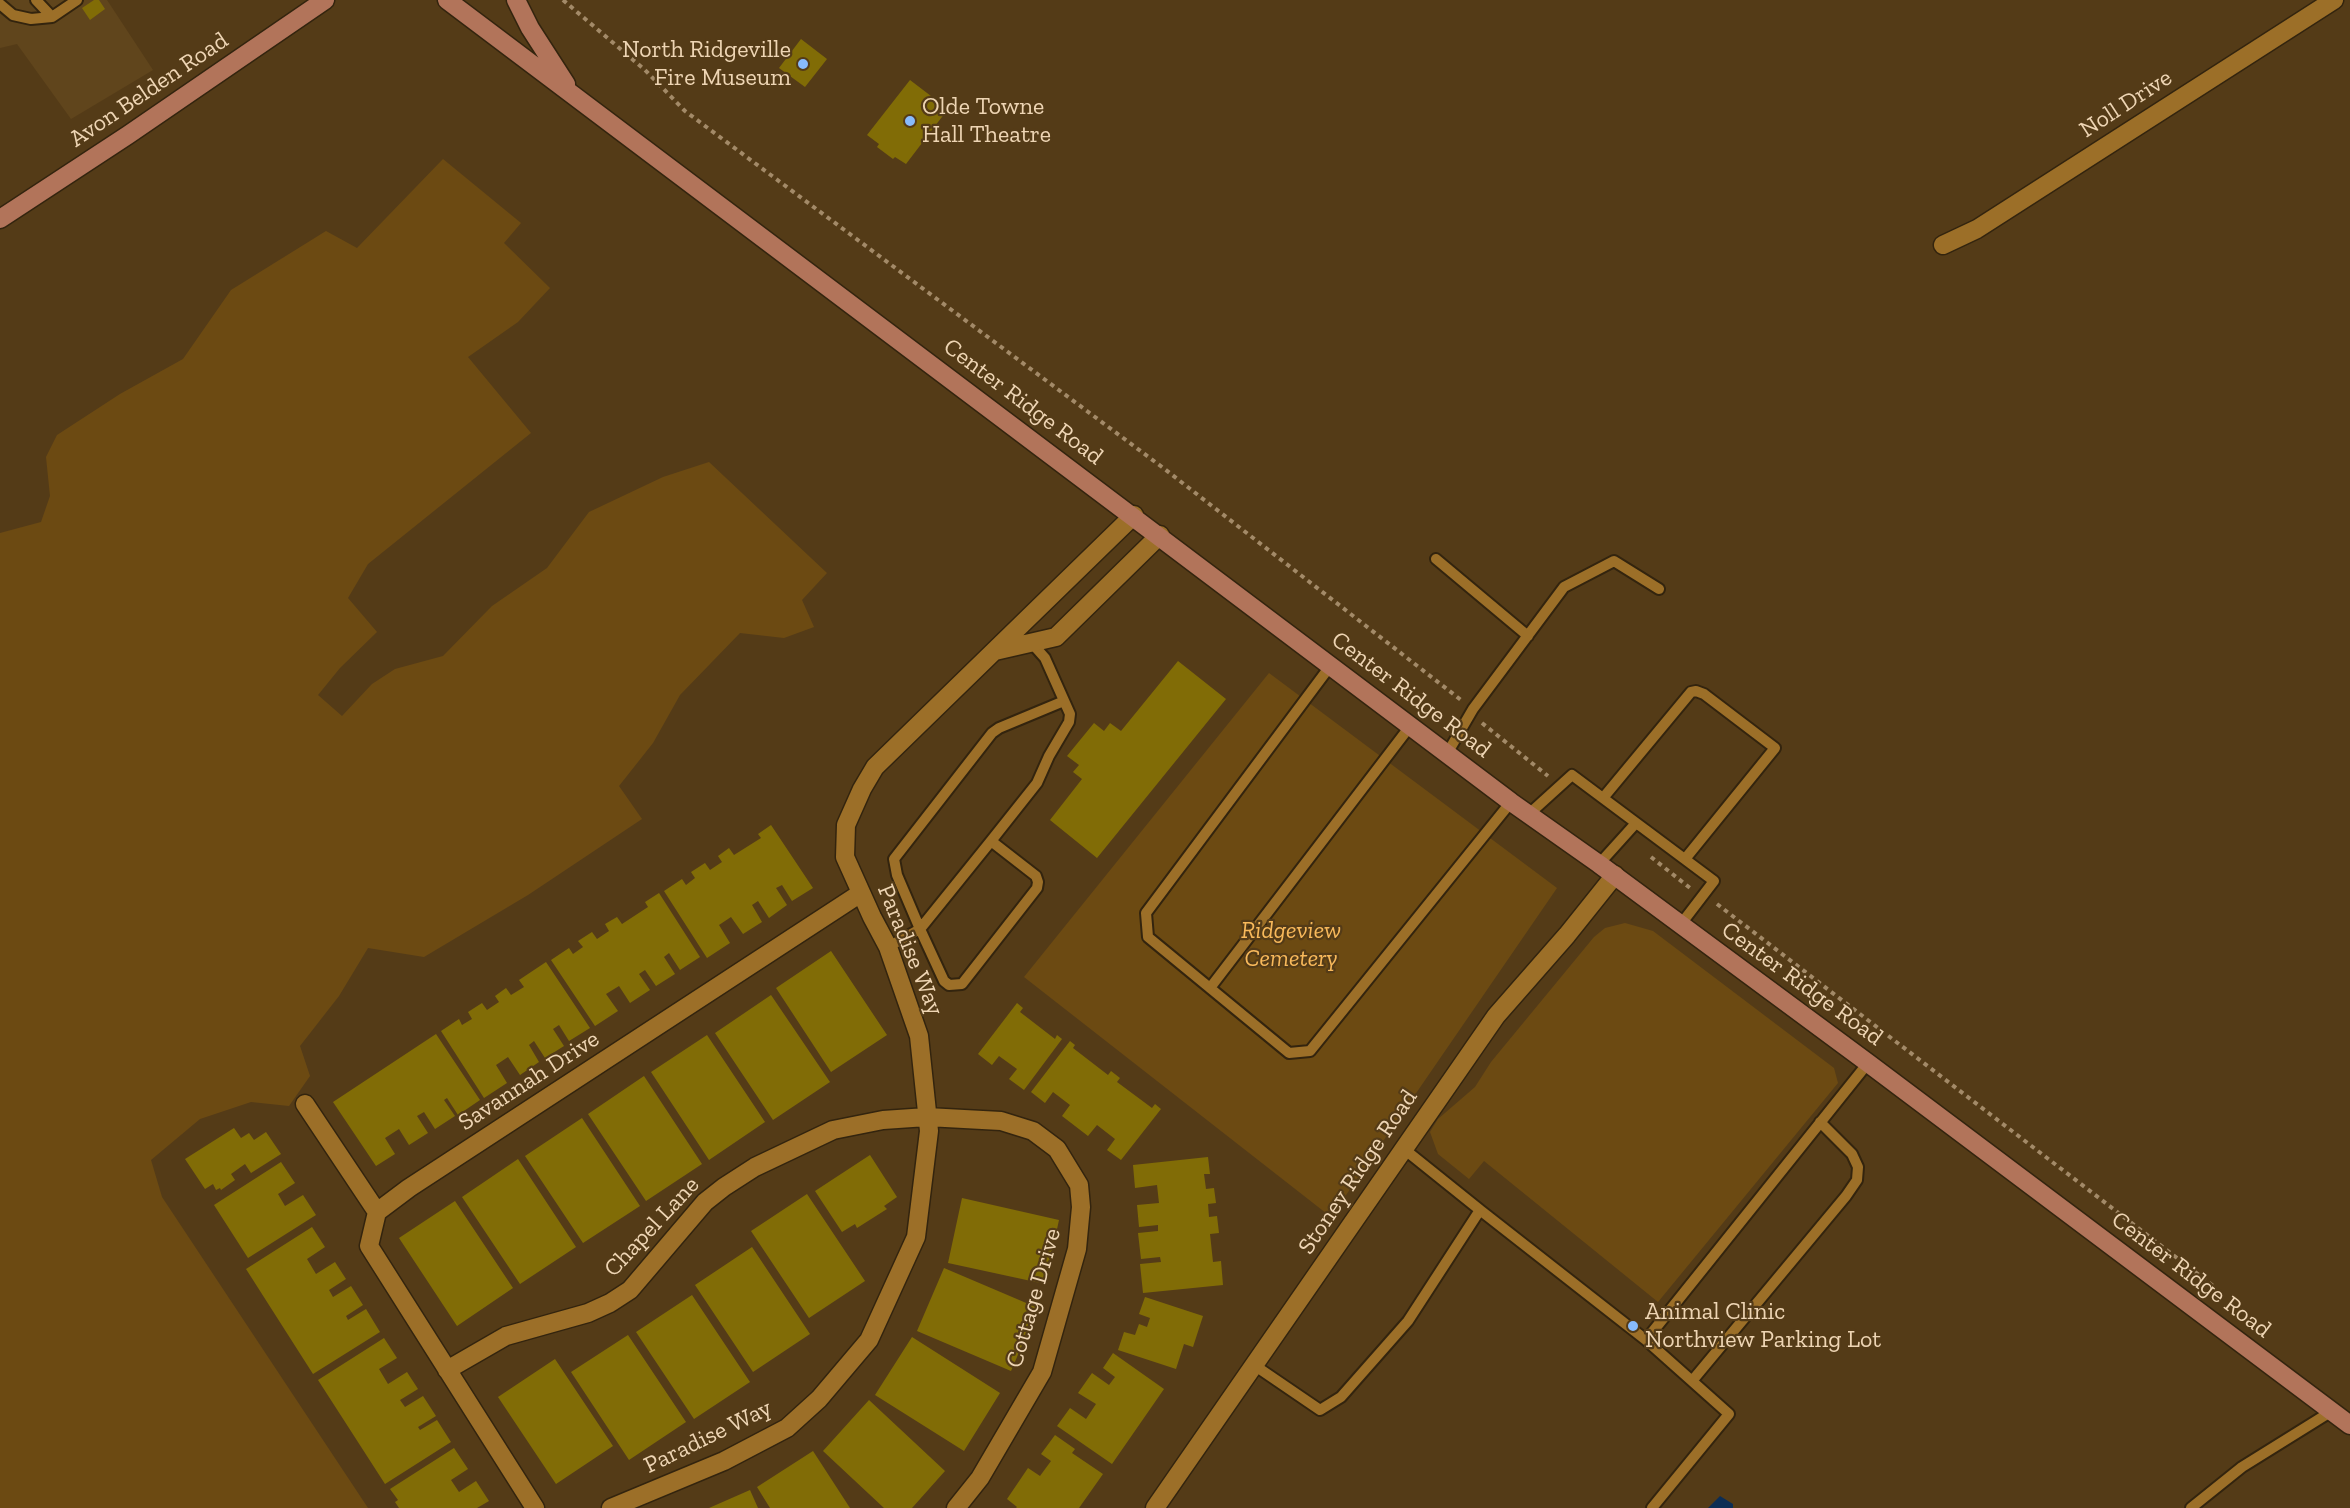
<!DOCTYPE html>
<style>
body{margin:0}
canvas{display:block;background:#543b17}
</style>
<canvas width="2350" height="1508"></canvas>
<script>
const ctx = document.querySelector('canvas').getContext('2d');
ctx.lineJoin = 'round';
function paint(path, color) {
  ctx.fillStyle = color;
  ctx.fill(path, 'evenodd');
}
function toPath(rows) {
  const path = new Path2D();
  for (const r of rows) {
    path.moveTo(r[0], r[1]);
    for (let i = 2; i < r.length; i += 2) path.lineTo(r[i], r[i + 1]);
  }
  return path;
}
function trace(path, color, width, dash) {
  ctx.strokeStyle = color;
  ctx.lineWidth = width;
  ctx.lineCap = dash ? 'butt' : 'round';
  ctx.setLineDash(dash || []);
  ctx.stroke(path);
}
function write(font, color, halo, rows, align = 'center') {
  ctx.font = font + ' "Zilla Slab",serif';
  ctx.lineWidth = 4.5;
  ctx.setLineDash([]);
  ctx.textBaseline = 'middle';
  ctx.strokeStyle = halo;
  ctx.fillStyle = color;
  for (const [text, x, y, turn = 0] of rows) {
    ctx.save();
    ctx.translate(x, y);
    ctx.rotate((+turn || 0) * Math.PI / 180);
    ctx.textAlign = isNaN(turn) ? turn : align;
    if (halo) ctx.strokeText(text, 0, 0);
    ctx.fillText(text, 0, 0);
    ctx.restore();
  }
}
const built = toPath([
 [0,0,107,0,153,70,71,119,17,44,0,48]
]);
const green = toPath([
 [443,159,521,223,504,243,550,288,518,322,468,357,531,433,368,564,348,598,377,632,340,668,318,695,342,716,372,684,395,669,443,656,492,606,547,568,589,512,663,477,709,462,827,573,802,600,814,627,784,638,740,633,680,695,653,743,619,786,642,819,528,895,424,957,368,948,339,996,300,1046,310,1076,289,1106,251,1102,200,1119,151,1160,162,1197,368,1508,0,1508,0,533,41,522,50,496,46,457,57,435,120,394,183,359,231,290,326,231,357,248],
 [1269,673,1557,888,1331,1217,1024,977],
 [1625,923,1653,931,1834,1068,1838,1083,1658,1302,1484,1161,1469,1179,1438,1154,1430,1132,1438,1119,1475,1087,1491,1062,1594,937,1605,928]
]);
const water = toPath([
 [1720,1496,1733,1504,1733,1508,1708,1508]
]);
const building = toPath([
 [94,0,99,0,105,9,90,20,82,8],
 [801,39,827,59,805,87,779,68],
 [910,80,948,109,906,164,895,157,893,159,877,147,879,144,867,135],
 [1178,661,1226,699,1097,858,1050,820,1082,779,1073,772,1079,765,1067,756,1094,723,1104,731,1110,723,1121,731],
 [771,825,813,888,792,901,782,885,776,888,787,905,769,918,758,901,752,905,762,922,743,934,731,917,719,925,730,943,707,958,664,891,682,879,686,885,695,878,691,872,705,863,710,870,722,862,718,856,729,848,734,855,761,838,758,834],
 [659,893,700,957,680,970,669,953,664,957,675,974,656,986,645,970,639,974,650,990,630,1003,619,986,606,994,618,1011,595,1026,551,960,569,948,573,954,583,947,578,941,592,932,597,939,609,931,605,924,617,917,622,924,648,907,645,902],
 [831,951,887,1035,831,1072,776,988],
 [546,962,590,1028,569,1041,559,1025,553,1029,564,1046,545,1058,534,1041,529,1045,539,1062,520,1075,508,1057,496,1065,507,1083,484,1098,441,1031,459,1019,462,1025,472,1019,468,1012,482,1003,487,1010,499,1002,495,996,506,988,511,995,524,987,519,980],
 [771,995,830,1082,773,1120,715,1033],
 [1017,1003,1023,1008,1020,1012,1055,1039,1057,1035,1062,1039,1024,1090,1009,1079,1017,1069,999,1056,992,1065,978,1054],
 [436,1034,480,1100,458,1115,447,1098,444,1100,455,1116,435,1129,424,1112,417,1116,428,1133,409,1145,399,1129,385,1138,395,1154,376,1166,333,1102],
 [707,1035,765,1122,709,1160,651,1072],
 [1070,1041,1075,1045,1073,1048,1108,1075,1111,1071,1120,1078,1117,1082,1152,1108,1155,1104,1161,1109,1121,1160,1107,1150,1115,1139,1097,1125,1088,1136,1062,1116,1070,1105,1053,1092,1045,1103,1031,1092],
 [644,1076,702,1164,646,1201,588,1114],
 [582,1118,640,1206,583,1243,525,1156],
 [234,1128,241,1138,249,1133,254,1140,266,1132,281,1154,251,1173,245,1164,231,1174,235,1180,221,1190,220,1188,216,1190,213,1184,205,1189,185,1159],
 [870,1155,897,1197,884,1206,887,1209,857,1228,855,1224,842,1232,815,1191],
 [1208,1157,1210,1174,1204,1174,1206,1189,1214,1188,1216,1203,1208,1204,1209,1217,1217,1216,1219,1233,1210,1234,1213,1262,1221,1261,1223,1285,1143,1293,1140,1264,1161,1262,1160,1257,1141,1259,1138,1233,1158,1231,1158,1225,1139,1227,1137,1205,1159,1203,1157,1185,1135,1188,1133,1165],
 [518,1159,576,1247,520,1284,462,1197],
 [281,1162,295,1183,278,1194,285,1206,303,1195,316,1215,248,1258,214,1205],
 [807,1194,865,1281,809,1318,751,1231],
 [962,1198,1059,1220,1045,1284,948,1263],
 [455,1201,513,1288,457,1326,399,1238],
 [312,1227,325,1247,307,1259,316,1274,335,1262,346,1279,329,1290,333,1297,351,1286,363,1305,346,1316,348,1320,366,1309,380,1332,313,1374,246,1269],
 [752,1247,810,1334,753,1372,695,1285],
 [944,1268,1038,1308,1011,1371,917,1331],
 [692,1295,750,1382,694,1419,636,1332],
 [1145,1297,1203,1316,1193,1347,1184,1344,1176,1369,1118,1350,1124,1332,1135,1335,1139,1324,1147,1327,1150,1318,1139,1314],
 [628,1335,686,1422,629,1460,571,1372],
 [912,1337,1000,1393,964,1451,875,1395],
 [384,1338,397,1358,379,1369,388,1384,407,1372,418,1389,400,1400,405,1407,423,1396,436,1416,418,1427,420,1430,437,1420,451,1442,385,1484,318,1380],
 [1113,1353,1164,1389,1112,1464,1057,1426,1070,1408,1086,1419,1096,1404,1078,1393,1092,1373,1109,1385,1115,1377,1103,1368],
 [555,1359,613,1446,556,1484,498,1397],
 [869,1400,945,1471,912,1508,884,1508,823,1451],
 [1055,1435,1075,1449,1072,1453,1103,1474,1079,1508,1016,1508,1017,1507,1007,1499,1028,1468,1040,1476,1051,1461,1041,1454],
 [454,1448,468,1469,451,1480,459,1492,476,1481,489,1501,477,1508,399,1508,395,1502,398,1500,390,1489],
 [813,1451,850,1508,770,1508,757,1487],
 [750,1490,758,1508,709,1508]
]);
const path = toPath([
 [563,0,645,70,685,111,1162,467,1461,700],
 [1482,723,1548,776],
 [1651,857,1690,888],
 [1717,904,2216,1288]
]);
const lane = toPath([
 [36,0,52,17],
 [0,4,13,15,31,19,52,17,77,0],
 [1436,559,1528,636],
 [1331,665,1146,913,1148,937,1289,1053,1310,1051,1511,802],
 [1448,752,1473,709,1564,587,1614,561,1659,589],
 [1603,798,1691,692,1696,691,1704,694,1775,748,1685,859],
 [1529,814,1572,775,1714,881,1681,924],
 [991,841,1036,876,1038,882,1037,888,962,984,949,985,944,981,920,929,897,875,894,859,992,733,999,728,1064,701],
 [1599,864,1636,823],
 [888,947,920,929,991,841,1037,783,1049,756,1069,722,1070,714,1045,658,1029,640],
 [1210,988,1411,725],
 [1480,1210,1646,1340,1868,1063],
 [1646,1340,1729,1414,1652,1508],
 [1254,1365,1320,1410,1341,1397,1408,1321,1480,1210,1404,1149],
 [1692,1381,1846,1196,1857,1180,1858,1167,1852,1154,1820,1122],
 [2191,1508,2242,1467,2332,1411]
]);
const street = toPath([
 [1943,245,1977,229,2334,0],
 [995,651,1056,637,1160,535],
 [305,1104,377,1212],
 [447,1370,506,1336,588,1313,610,1303,630,1290,705,1202,724,1187,755,1167,833,1130,883,1120,927,1117,1001,1121,1033,1131,1057,1149,1079,1185,1081,1207,1077,1249,1042,1372,980,1478,956,1508],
 [535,1508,369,1246,377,1212,409,1188,861,893],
 [611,1508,724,1461,787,1428,819,1399,869,1340,916,1237,929,1131,919,1036,888,947,872,917,845,857,846,825,862,789,875,767,1134,515]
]);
const secondary = toPath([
 [1155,1508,1496,1016,1567,935,1615,875]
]);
const primary = toPath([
 [447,0,1511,802,1599,864,1868,1063,2350,1425],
 [516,0,530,28,566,84],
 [0,219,128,135,325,0]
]);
const markers = [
 [803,64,6,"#88bbfc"],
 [910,121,6,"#88bbfc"],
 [1633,1326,6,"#88bbfc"]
];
const poiNames = [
 ["North Ridgeville",791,50,"right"],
 ["Fire Museum",791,78,"right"],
 ["Olde Towne",922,107],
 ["Hall Theatre",922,135],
 ["Animal Clinic",1645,1312],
 ["Northview Parking Lot",1645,1340]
];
const streetNames = [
 ["Avon Belden Road",149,90,-34],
 ["Noll Drive",2126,104,-33],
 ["Center Ridge Road",1023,402,37],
 ["Center Ridge Road",1411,695,37],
 ["Paradise Way",910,950,68],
 ["Center Ridge Road",1802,984,36],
 ["Savannah Drive",529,1081,-33],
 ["Stoney Ridge Road",1358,1172,-56],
 ["Chapel Lane",652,1227,-47],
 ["Center Ridge Road",2191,1275,37],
 ["Cottage Drive",1034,1298,-74],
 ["Paradise Way",708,1437,-26]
];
const parkNames = [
 ["Ridgeview",1291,931],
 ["Cemetery",1291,959]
];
paint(built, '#60451c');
paint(green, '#6c4a12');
paint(water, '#0c2d54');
paint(building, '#816c06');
trace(lane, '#33240e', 14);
trace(street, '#33240e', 21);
trace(secondary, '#33240e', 21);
trace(primary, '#33240e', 21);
trace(path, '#a38a68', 4, [4.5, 4.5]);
trace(lane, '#9c6f28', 10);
trace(street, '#9c6f28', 18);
trace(secondary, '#9c6f28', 18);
trace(primary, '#b2745a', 18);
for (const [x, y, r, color] of markers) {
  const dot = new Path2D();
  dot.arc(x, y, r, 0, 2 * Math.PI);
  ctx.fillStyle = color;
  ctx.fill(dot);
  trace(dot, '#543b17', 2);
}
write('24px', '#eed5b4', '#543b17', poiNames, 'left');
write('24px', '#eed5b4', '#543b17', streetNames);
write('italic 24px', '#f8b95b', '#543b17', parkNames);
</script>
